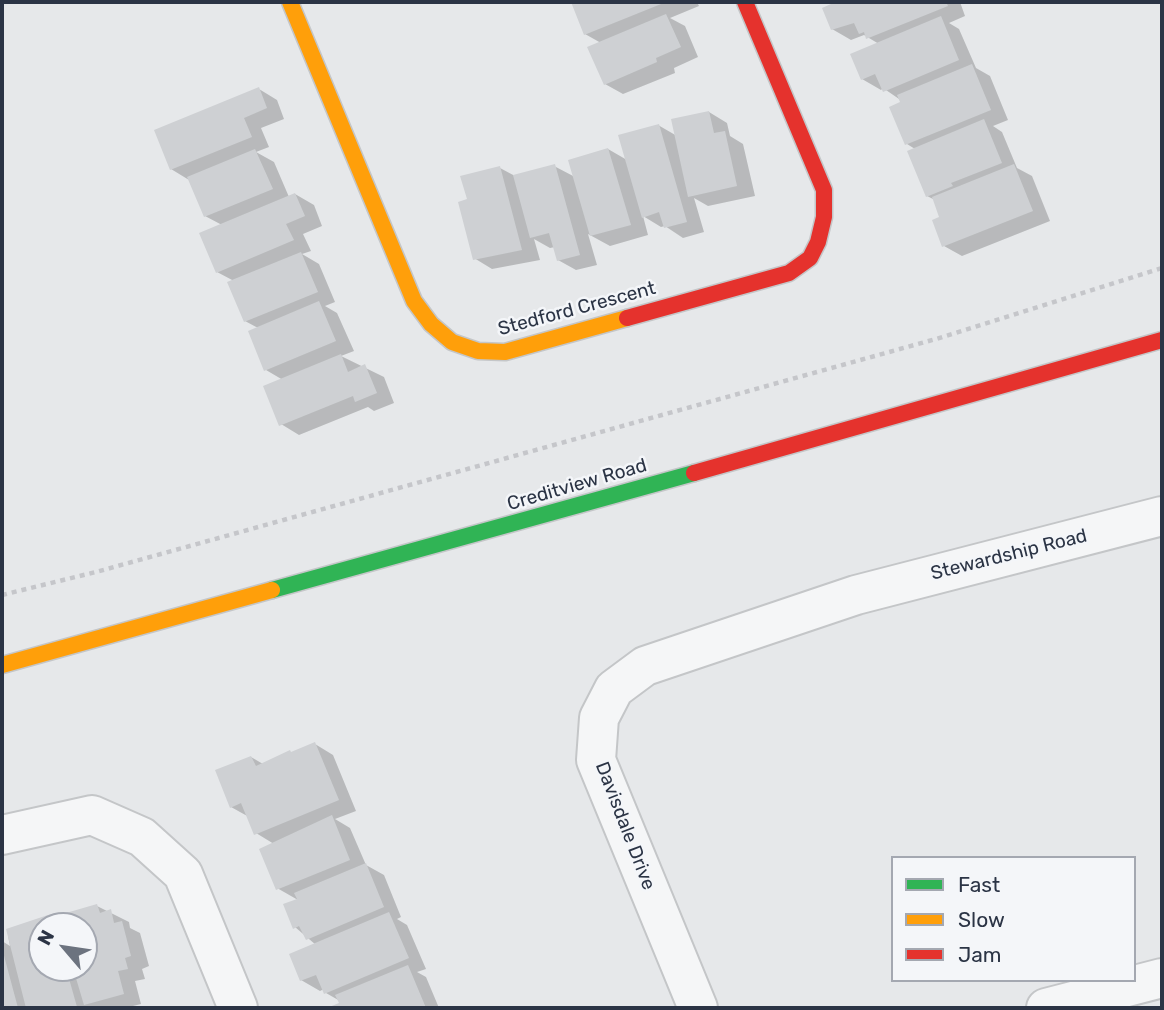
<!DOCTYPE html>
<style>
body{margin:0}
#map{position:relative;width:1164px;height:1010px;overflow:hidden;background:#e6e8ea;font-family:Rubik,sans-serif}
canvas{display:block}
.frame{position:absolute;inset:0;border:4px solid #2b3445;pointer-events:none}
.legend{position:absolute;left:891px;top:856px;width:245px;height:126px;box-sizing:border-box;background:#f4f6f9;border:2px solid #a4a8b1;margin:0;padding:9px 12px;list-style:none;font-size:21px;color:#2b3445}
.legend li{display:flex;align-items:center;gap:14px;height:35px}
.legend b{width:35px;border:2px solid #a4a8b1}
.north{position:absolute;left:28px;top:912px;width:70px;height:70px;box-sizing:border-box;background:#f4f6f9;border:2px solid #a4a8b1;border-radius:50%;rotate:299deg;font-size:19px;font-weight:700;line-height:28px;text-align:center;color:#2b3445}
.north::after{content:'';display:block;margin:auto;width:24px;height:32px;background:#6c737f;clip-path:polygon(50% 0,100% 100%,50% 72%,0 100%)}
</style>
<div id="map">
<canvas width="1164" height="1010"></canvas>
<div class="frame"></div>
<ul class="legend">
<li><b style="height:9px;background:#30b455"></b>Fast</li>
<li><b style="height:9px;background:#ff9f0a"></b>Slow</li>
<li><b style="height:9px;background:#e5322d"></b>Jam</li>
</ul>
<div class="north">N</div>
</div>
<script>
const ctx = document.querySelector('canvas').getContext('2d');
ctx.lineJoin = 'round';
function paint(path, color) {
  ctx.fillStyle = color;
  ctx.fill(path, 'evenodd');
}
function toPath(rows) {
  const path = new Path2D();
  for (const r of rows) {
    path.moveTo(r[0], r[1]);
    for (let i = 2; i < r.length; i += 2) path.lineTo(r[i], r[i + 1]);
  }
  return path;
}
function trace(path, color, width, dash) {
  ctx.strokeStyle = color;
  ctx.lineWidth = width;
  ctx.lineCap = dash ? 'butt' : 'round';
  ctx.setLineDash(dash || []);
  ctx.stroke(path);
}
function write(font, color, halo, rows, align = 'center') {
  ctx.font = font + ' Rubik,sans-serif';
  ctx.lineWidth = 5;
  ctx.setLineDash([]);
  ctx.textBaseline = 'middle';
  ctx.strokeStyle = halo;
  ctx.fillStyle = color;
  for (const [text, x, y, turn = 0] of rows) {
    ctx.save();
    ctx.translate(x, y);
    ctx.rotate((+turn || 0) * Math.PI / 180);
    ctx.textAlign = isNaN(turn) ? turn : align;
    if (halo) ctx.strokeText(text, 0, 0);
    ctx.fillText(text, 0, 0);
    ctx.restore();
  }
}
const shadow = toPath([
 [573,2,697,2,699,6,670,18,685,26,698,57,674,68,675,73,623,94,605,84,601,43,585,34],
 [832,2,960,2,965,16,949,23,959,29,976,68,990,76,1008,120,993,126,1002,132,1017,168,1032,176,1050,221,962,256,944,246,942,218,935,200,927,196,915,149,907,144,902,101,883,88,881,90,862,79,879,44,864,35,851,40,832,29],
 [259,89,277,100,284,119,261,128,269,147,256,152,274,162,289,197,295,194,314,205,322,226,303,234,311,251,302,254,319,264,335,302,325,306,337,313,354,351,341,356,384,377,394,403,374,411,368,407,299,435,281,424,283,380,266,370,258,328,245,321,234,281,217,272,222,225,205,216,189,180,171,169],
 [709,112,727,123,730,136,743,144,755,196,708,206,694,198,704,232,683,238,665,226,661,227,643,216,648,235,610,246,588,234,597,265,576,270,558,260,555,247,550,248,534,239,540,260,492,269,474,258,469,201,500,168,515,176,554,166,575,177,608,149,627,160,658,125,677,136],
 [315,744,333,755,356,811,335,819,350,828,366,865,384,875,401,917,397,919,407,925,426,969,417,972,426,977,439,1008,331,1008,342,1004,340,1001,326,993,324,989,320,991,301,980,316,945,295,927,298,900,277,888,274,844,256,833,249,817,231,807,251,757,263,764],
 [97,906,129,922,130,928,140,933,149,966,142,969,145,979,135,981,141,1004,125,1008,2,1008,2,941,10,946,8,936,50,916,63,923],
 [42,926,84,926,84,968,42,968]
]);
const building = toPath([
 [571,2,666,2,584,35],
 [830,2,946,2,948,6,866,39,864,32,859,34,854,23,831,30,822,8,831,4],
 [666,14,681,47,656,58,657,62,604,85,587,47],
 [941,16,959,60,883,92,875,74,861,80,850,54],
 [972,64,991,110,905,145,889,107,900,102,897,95],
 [259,87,267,108,244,118,252,137,170,170,154,130],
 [709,111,714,133,725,131,737,186,688,197,671,119],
 [984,119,1002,163,951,183,953,186,926,197,907,151],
 [659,124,687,222,664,228,659,212,642,218,618,135],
 [608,148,631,225,590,236,568,160],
 [255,149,273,189,204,217,187,177],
 [555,164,580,255,557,261,549,233,530,238,513,175],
 [1014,164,1033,211,942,247,932,220,939,217,932,197],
 [500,166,522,250,473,260,458,202,467,199,460,176],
 [295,193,305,216,286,224,294,240,216,273,199,233],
 [301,252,318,292,244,322,227,282],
 [319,301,336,341,264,371,248,331],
 [341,354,348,372,365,364,377,393,355,402,353,396,279,426,263,386],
 [315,742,339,800,254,835,241,803,230,808,215,770,251,756,256,766,290,750,291,752],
 [332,815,350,860,276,890,259,849],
 [366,863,384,907,306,940,299,926,293,929,283,904,297,899,294,893],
 [97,904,100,913,111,909,114,923,122,921,131,956,125,958,128,969,118,971,124,994,84,1005,73,968,84,968,84,926,62,926,59,915],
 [389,912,409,958,324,994,316,975,300,981,289,954],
 [51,914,54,926,42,926,42,968,66,968,77,1007,26,1008,6,929],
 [2,952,3,952,18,1008,2,1008],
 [408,965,426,1008,327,1008,339,1003,335,995]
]);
const path = toPath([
 [2,595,96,572,936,339,1162,268]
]);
const street = toPath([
 [2,835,92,815,142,837,183,874,238,1008],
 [698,1008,596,760,599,718,614,689,645,666,856,595,1162,516],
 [1046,1008,1162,978]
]);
const fast = toPath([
 [272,590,694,473]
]);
const slow = toPath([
 [290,2,414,301,431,324,452,342,478,351,505,352,627,318],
 [2,665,272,590]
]);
const jam = toPath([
 [627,318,789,273,810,258,818,242,824,217,824,190,745,2],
 [694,473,1162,340]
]);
const streetNames = [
 ["Stedford Crescent",577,309,-15],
 ["Creditview Road",577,485,-16],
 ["Stewardship Road",1009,555,-14],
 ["Davisdale Drive",625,826,69]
];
paint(shadow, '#0003');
paint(building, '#ced0d3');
trace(street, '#c4c6c8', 42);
trace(fast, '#c4c6c8', 19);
trace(slow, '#c4c6c8', 19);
trace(jam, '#c4c6c8', 19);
trace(path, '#c5c6ca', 4.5, [5, 5]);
trace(street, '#f5f6f7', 38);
trace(fast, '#30b455', 16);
trace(slow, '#ff9f0a', 16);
trace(jam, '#e5322d', 16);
write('19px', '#2b3445', '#f4f6f9', streetNames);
</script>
